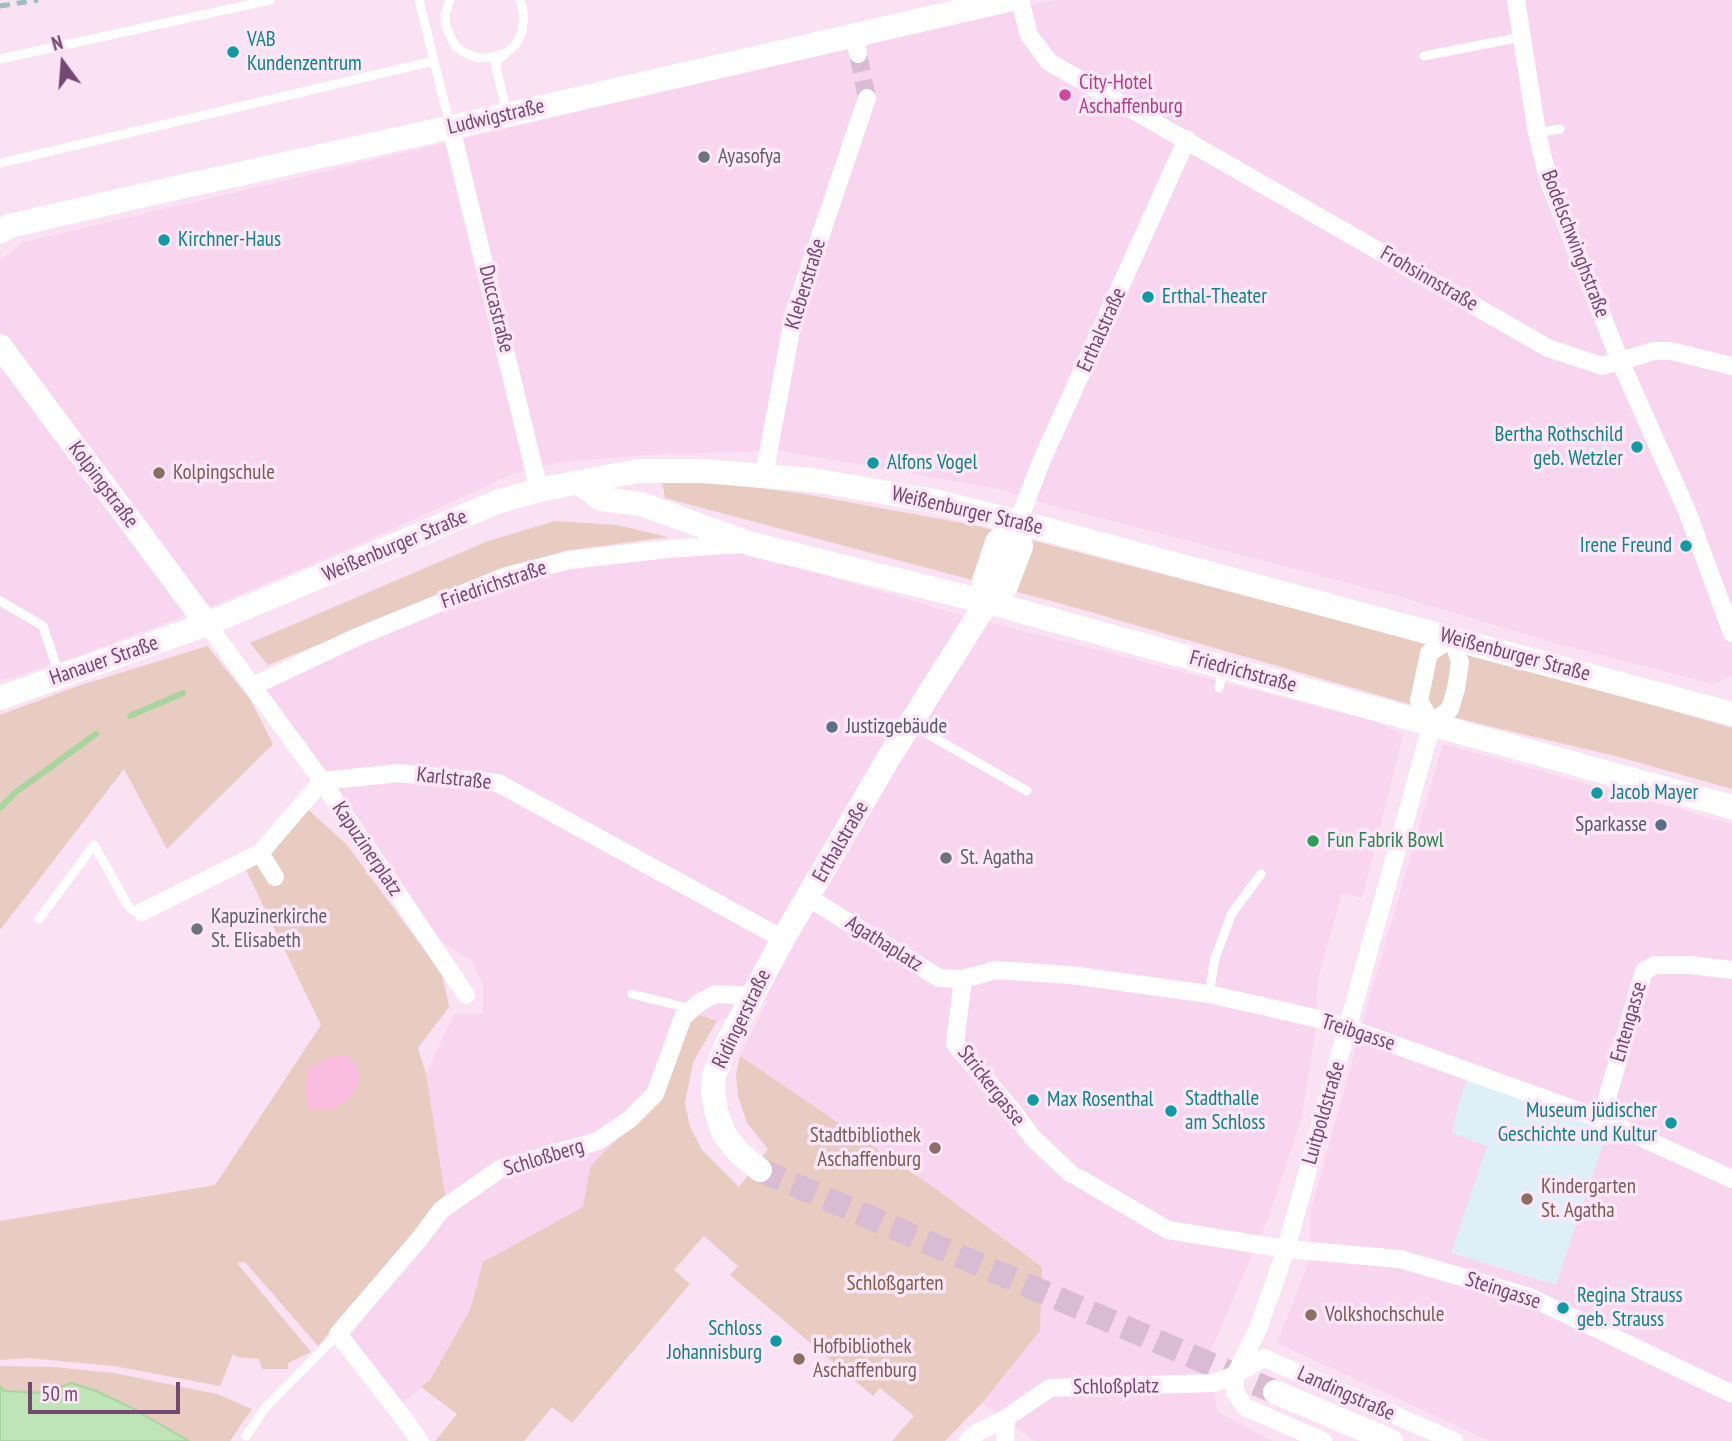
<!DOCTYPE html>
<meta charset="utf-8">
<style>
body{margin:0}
#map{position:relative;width:1732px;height:1441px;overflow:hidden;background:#fbe1f4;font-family:"PT Sans Narrow",sans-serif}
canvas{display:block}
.north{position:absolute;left:28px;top:28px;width:70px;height:70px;-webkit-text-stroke:5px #ffe7f8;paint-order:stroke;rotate:344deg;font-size:19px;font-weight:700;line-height:28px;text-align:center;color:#724971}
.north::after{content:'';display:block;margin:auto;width:24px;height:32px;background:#724971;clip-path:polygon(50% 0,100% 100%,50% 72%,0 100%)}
.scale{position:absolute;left:28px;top:1382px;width:152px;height:32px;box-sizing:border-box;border:4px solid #724971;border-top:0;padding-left:9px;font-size:21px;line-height:24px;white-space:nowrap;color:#724971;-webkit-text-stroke:5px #ffe7f8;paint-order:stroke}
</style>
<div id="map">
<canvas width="1732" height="1441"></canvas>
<div class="north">N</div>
<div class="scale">50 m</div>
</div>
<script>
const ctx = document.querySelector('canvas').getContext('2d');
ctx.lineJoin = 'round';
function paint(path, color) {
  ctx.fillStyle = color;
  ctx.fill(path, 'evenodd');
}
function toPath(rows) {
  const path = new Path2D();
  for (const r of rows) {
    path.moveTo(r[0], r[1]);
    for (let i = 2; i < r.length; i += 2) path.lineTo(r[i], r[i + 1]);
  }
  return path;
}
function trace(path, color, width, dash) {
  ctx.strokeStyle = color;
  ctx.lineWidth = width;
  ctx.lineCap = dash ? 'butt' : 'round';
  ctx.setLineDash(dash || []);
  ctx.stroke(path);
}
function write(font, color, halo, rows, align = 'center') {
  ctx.font = font + ' "PT Sans Narrow",sans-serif';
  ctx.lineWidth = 7;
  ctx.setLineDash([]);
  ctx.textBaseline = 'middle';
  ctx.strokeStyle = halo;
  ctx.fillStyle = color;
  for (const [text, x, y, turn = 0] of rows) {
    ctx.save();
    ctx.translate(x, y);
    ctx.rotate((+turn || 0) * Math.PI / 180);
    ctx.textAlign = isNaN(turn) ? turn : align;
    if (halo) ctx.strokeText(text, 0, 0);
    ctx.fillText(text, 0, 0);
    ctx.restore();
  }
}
const residential = toPath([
 [1053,0,1732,0,1732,676,1712,684,1548,641,1394,595,1051,505,999,489,782,451,660,454,560,462,515,473,355,546,219,603,76,657,0,681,0,260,24,242],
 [670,554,753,554,961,615,1374,721,1403,735,1362,898,1342,893,1318,979,1314,1041,1302,1116,1269,1216,1207,1359,1218,1412,1272,1441,1034,1441,982,1403,1040,1331,1042,1267,936,1189,740,1056,768,1000,717,1021,708,1017,643,1112,590,1167,583,1207,483,1262,470,1310,430,1380,401,1404,349,1337,447,1213,426,1074,454,1014,483,1014,483,985,473,962,430,934,263,686,508,579,571,564],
 [1443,744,1732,824,1732,1441,1490,1441,1277,1343,1310,1259,1310,1214,1365,1014]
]);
const education = toPath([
 [1469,1075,1608,1130,1556,1285,1451,1253,1487,1146,1452,1133,1458,1105]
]);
const green = toPath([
 [662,481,723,483,804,494,973,525,1412,639,1483,655,1732,728,1732,789,1619,757,1468,721,1066,605,665,498],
 [555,521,617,525,668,537,564,551,503,569,268,665,250,643,488,541],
 [207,646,250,699,273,744,167,849,124,769,0,930,0,715,75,687],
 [302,804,347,845,442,974,449,1007,418,1048,426,1074,445,1195,318,1346,245,1262,237,1263,311,1352,288,1363,288,1369,262,1369,259,1359,237,1357,233,1354,220,1386,114,1366,28,1358,0,1360,0,1221,215,1185,321,1025,245,868],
 [694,1013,717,1021,693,1062,685,1103,690,1127,702,1150,739,1187,768,1149,747,1123,738,1096,736,1075,740,1056,936,1189,1042,1267,1040,1331,982,1403,945,1441,892,1441,914,1416,880,1388,873,1396,730,1275,738,1266,704,1236,674,1270,690,1284,572,1423,552,1407,524,1441,435,1441,457,1414,421,1387,430,1380,470,1310,483,1262,583,1207,590,1167,643,1112],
 [0,1366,53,1367,114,1373,217,1394,252,1409,230,1441,189,1441,140,1412,81,1386,71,1383,47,1393,3,1391,0,1386]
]);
const sand = toPath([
 [346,1055,356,1064,360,1080,351,1097,331,1110,309,1109,305,1087,308,1069,327,1058]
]);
const water = toPath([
 [71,1383,96,1391,130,1407,189,1441,0,1441,0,1386,4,1391,46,1393,71,1383]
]);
const stream = toPath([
 [130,716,183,693],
 [0,808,16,792,96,734]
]);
const streetTunnel = toPath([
 [858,54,867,98]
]);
const secondaryTunnel = toPath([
 [760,1170,1275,1392]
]);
const lane = toPath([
 [419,0,450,126],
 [450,0,445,14,446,27,455,46,463,52,478,58,494,57,501,54],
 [1424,56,1521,37],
 [0,59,270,0],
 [507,114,495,63,515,45,522,32,524,14,520,0],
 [1537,133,1560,129],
 [0,163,434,61],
 [0,601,43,626,59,675],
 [1219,688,1223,669],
 [912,725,1027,791],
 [39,919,94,845,127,904,132,910,142,912],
 [632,994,692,1009],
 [1209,994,1215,958,1232,913,1261,874],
 [246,1436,265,1408,338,1334]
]);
const street = toPath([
 [1020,0,1029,35,1049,62,1548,348,1602,366,1620,361,1687,511,1732,633],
 [1516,0,1537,133,1548,179,1620,361,1654,351,1671,351,1732,366],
 [855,35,858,54],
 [451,128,539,490],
 [764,475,794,314,867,98],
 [1018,522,1041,462,1187,139],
 [207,624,322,781,466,995],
 [253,686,359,636,506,576,570,560,668,549,741,544],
 [322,781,399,773,498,783,783,939],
 [275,877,260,853,322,781],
 [809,898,939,978,963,979,996,970,1071,975,1209,994,1319,1019,1348,1028,1601,1119,1732,1179],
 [142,912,260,853],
 [963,979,955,1044,1012,1110,1032,1137,1071,1174],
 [1601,1119,1644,971,1655,965,1690,965,1732,970],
 [1079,1178,1168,1230,1286,1249,1400,1259,1530,1297,1732,1394],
 [1264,1358,1454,1441],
 [398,1411,338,1334,421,1237,441,1210,500,1169,598,1141,630,1119,655,1094,683,1017,700,1002,716,994,752,996],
 [401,1415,420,1441],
 [968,1441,973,1435,1006,1418,1050,1388,1214,1383,1235,1375,1264,1358],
 [1005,1441,1006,1418],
 [1323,1441,1245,1407,1235,1392,1235,1375,1258,1329,1286,1249,1432,723,1450,709,1456,689,1460,662,1452,638,1429,653,1419,701,1432,723]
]);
const secondary = toPath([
 [0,232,9,226,153,193,529,110,1008,0],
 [0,346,207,624],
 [578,482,601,499,641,504,751,544,987,602,1732,807],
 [987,602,984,581,997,542,1018,522],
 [0,698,207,624,497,502,539,490,637,471,702,471,813,480,934,501,1018,522,1732,714],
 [760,1170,738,1152,724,1134,716,1111,713,1092,714,1076,726,1045,783,939,888,759,987,602,1006,586,1021,547,1018,522],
 [1275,1392,1391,1441]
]);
const rail = toPath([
 [0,6,38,0]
]);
const markers = [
 [233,52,7,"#0f9aa8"],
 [1065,95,7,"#d1479c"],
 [704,157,7,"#6b7280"],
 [164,240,7,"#0f9aa8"],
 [1148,297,7,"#0f9aa8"],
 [1637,447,7,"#0f9aa8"],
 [873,463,7,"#0f9aa8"],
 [159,473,7,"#8d6e63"],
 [1686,546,7,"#0f9aa8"],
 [832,727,7,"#5c6f8a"],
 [1597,793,7,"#0f9aa8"],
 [1661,825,7,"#5c6f8a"],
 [1313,841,7,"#2e9e5b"],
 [946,858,7,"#6b7280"],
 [197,929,7,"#6b7280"],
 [1033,1100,7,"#0f9aa8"],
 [1171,1111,7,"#0f9aa8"],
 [1671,1123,7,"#0f9aa8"],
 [935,1148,7,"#8d6e63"],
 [1527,1199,7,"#8d6e63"],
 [1563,1308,7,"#0f9aa8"],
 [1311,1315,7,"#8d6e63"],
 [776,1341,7,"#0f9aa8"],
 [799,1359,7,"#8d6e63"]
];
const cultureNames = [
 ["VAB",247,40],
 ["Kundenzentrum",247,64],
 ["Kirchner-Haus",178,240],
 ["Erthal-Theater",1162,297],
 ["Bertha Rothschild",1623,435,"right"],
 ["geb. Wetzler",1623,459,"right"],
 ["Alfons Vogel",887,463],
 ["Irene Freund",1672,546,"right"],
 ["Jacob Mayer",1611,793],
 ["Stadthalle",1185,1099],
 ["am Schloss",1185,1123],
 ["Max Rosenthal",1047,1100],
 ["Museum jüdischer",1657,1111,"right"],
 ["Geschichte und Kultur",1657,1135,"right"],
 ["Regina Strauss",1577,1296],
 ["geb. Strauss",1577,1320],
 ["Schloss",762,1329,"right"],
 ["Johannisburg",762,1353,"right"]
];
const hotelNames = [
 ["City-Hotel",1079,83],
 ["Aschaffenburg",1079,107]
];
const streetNames = [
 ["Ludwigstraße",496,117,-13],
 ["Bodelschwinghstraße",1575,244,69],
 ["Frohsinnstraße",1429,279,30],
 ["Kleberstraße",806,284,-73],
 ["Duccastraße",496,309,76],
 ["Erthalstraße",1102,330,-66],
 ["Kolpingstraße",103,485,53],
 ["Weißenburger Straße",967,511,13],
 ["Weißenburger Straße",395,546,-23],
 ["Friedrichstraße",494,585,-19],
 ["Weißenburger Straße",1515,655,15],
 ["Hanauer Straße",104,661,-19],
 ["Friedrichstraße",1243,672,15],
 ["Karlstraße",454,779,6],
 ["Erthalstraße",841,842,-60],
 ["Kapuzinerplatz",367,849,56],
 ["Agathaplatz",884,944,32],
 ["Ridingerstraße",742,1019,-64],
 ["Entengasse",1629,1022,-74],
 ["Treibgasse",1358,1033,18],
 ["Strickergasse",991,1086,52],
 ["Luitpoldstraße",1324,1113,-74],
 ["Schloßberg",544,1158,-17],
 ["Steingasse",1503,1291,18],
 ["Schloßplatz",1116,1387,-1],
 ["Landingstraße",1346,1394,24]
];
const worshipNames = [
 ["Ayasofya",718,157],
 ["St. Agatha",960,858],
 ["Kapuzinerkirche",211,917],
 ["St. Elisabeth",211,941]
];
const educationNames = [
 ["Kolpingschule",173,473],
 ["Stadtbibliothek",921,1136,"right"],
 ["Aschaffenburg",921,1160,"right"],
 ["Kindergarten",1541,1187],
 ["St. Agatha",1541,1211],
 ["Volkshochschule",1325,1315],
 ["Hofbibliothek",813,1347],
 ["Aschaffenburg",813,1371]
];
const serviceNames = [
 ["Justizgebäude",846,727],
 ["Sparkasse",1647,825,"right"]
];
const leisureNames = [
 ["Fun Fabrik Bowl",1327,841]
];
const parkNames = [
 ["Schloßgarten",895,1284]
];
paint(residential, '#f8d6f0');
paint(education, '#def0f7');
paint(green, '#e8cbc1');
paint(sand, '#fabcdf');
paint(water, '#bfe4b7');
trace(water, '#a7d59d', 2);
trace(stream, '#a7d59d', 6);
trace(streetTunnel, '#d9bbd3', 18, [18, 9]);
trace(secondaryTunnel, '#d9bbd3', 24, [24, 12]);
trace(lane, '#fff', 9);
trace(street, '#fff', 18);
trace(secondary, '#fff', 24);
trace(rail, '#a1bdc4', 5, [10, 7]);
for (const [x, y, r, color] of markers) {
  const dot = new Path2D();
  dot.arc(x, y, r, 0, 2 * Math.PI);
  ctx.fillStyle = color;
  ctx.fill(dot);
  trace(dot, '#ffe7f8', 2.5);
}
write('21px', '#0d838f', '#ffe7f8', cultureNames, 'left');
write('21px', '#b23c85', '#ffe7f8', hotelNames, 'left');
write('21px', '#724971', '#ffe7f8', streetNames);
write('21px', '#5b616d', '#ffe7f8', worshipNames, 'left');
write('21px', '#785e54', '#ffe7f8', educationNames, 'left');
write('21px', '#4e5e75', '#ffe7f8', serviceNames, 'left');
write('21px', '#27864d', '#ffe7f8', leisureNames, 'left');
write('21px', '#835d47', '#ffe7f8', parkNames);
</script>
